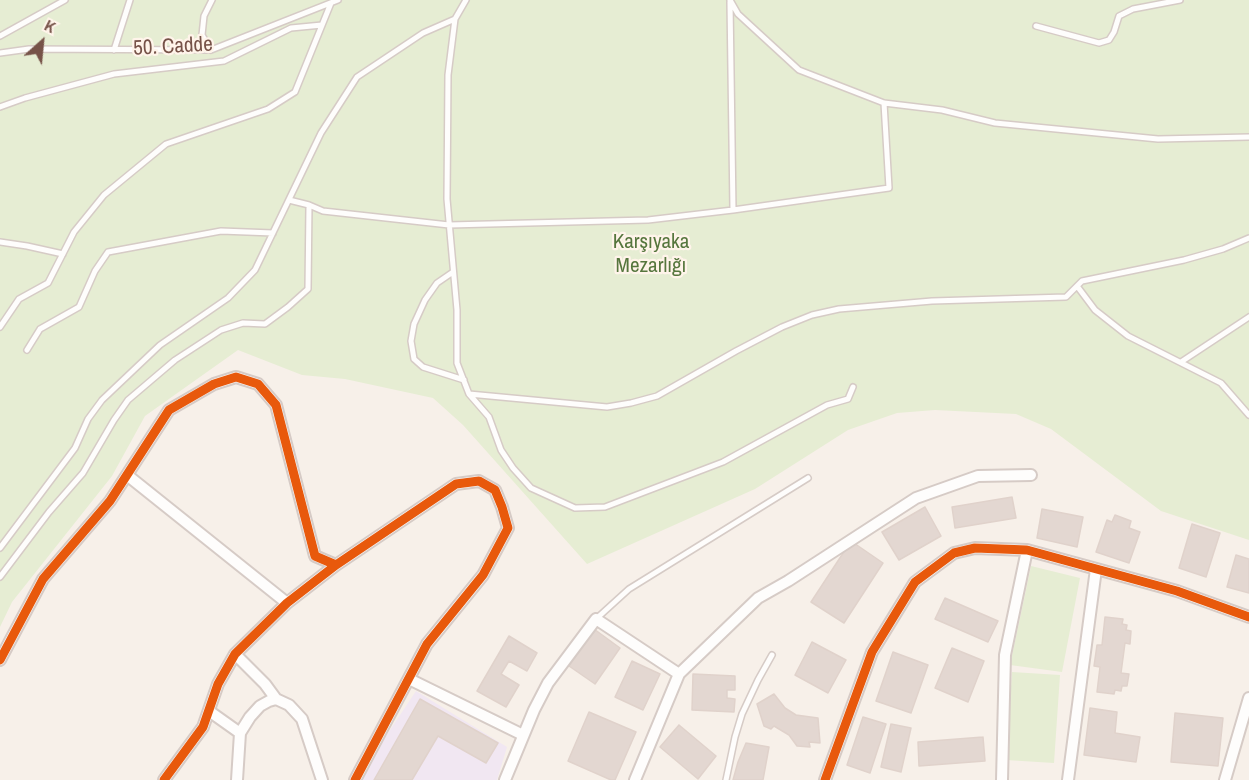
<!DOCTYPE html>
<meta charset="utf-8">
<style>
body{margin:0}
#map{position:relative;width:1249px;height:780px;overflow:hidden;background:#f7f0e9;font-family:"Archivo Narrow",sans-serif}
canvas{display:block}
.north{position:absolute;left:12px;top:12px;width:60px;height:60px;-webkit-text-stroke:4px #fff4ea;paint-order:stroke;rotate:27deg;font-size:16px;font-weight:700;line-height:24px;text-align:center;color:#765248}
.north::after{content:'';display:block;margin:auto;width:21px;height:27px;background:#765248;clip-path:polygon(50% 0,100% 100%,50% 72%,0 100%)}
</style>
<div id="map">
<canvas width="1249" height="780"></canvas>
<div class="north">K</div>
</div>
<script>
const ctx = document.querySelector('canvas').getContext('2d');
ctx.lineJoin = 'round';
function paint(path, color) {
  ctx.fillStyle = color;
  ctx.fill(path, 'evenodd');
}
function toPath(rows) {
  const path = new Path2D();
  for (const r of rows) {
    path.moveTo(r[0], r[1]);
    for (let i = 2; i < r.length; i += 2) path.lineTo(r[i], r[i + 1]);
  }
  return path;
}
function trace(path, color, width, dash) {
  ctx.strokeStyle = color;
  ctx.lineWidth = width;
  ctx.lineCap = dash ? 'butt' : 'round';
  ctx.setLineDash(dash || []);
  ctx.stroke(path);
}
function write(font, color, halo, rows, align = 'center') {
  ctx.font = font + ' "Archivo Narrow",sans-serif';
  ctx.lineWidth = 4.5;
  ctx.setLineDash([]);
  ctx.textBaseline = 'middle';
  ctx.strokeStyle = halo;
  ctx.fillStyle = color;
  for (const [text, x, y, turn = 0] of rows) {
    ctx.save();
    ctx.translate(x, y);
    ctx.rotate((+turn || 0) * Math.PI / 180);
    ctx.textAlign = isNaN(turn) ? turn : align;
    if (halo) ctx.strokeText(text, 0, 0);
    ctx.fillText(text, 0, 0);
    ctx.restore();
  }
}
const education = toPath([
 [416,691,507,747,497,780,361,780,382,742]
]);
const green = toPath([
 [0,0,1249,0,1249,540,1161,511,1051,429,1016,414,935,410,897,413,848,430,755,489,587,564,463,425,433,398,345,379,302,375,238,350,145,416,112,476,12,602,0,627],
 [1031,566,1080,578,1062,672,1010,665],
 [1012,672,1060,675,1054,763,1006,760]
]);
const building = toPath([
 [1012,497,1016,518,955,528,952,507,1012,497],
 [925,507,941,536,899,560,882,532,925,507],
 [1042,509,1083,517,1077,547,1037,538,1042,509],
 [1115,515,1131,521,1129,528,1140,532,1129,563,1096,552,1107,520,1112,522,1115,515],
 [1192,524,1220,533,1206,577,1179,568,1192,524],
 [851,541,883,563,844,623,811,602,851,541],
 [1236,555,1249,559,1249,593,1227,587,1236,555],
 [945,598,998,621,988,642,935,619,945,598],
 [1105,617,1123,619,1122,624,1127,625,1126,630,1131,631,1130,644,1125,643,1121,673,1129,674,1127,686,1122,686,1121,691,1115,690,1114,694,1097,692,1100,667,1094,666,1097,645,1102,645,1105,617],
 [594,629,620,648,595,684,569,666,594,629],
 [509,636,537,653,527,671,509,661,501,674,519,685,506,707,477,691,509,636],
 [812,642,846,660,828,693,795,675,812,642],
 [952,648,984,661,968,702,935,688,952,648],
 [893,652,928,665,911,713,876,701,893,652],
 [632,661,660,674,643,710,615,697,632,661],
 [693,674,735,676,735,690,727,690,727,698,735,699,734,712,692,710,693,674],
 [774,694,785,708,796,715,818,718,820,743,809,742,810,747,797,746,789,735,774,726,771,729,764,726,757,704,774,694],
 [420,699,498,743,486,763,438,736,412,780,374,780,420,699],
 [1090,708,1117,712,1115,733,1140,737,1136,762,1084,755,1090,708],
 [589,712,636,732,615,780,611,780,568,761,589,712],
 [1175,713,1223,718,1218,766,1171,762,1175,713],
 [863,717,886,724,870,773,847,765,863,717],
 [891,724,911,728,901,772,881,767,891,724],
 [679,725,716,756,698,779,660,747,679,725],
 [983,737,985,761,919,766,918,742,983,737],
 [746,743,769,747,763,780,733,780,738,762,746,743]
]);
const service = toPath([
 [466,0,455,19,448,75,447,199,457,310,457,363,469,394,607,407,631,403,657,396,736,351,782,327,812,315,839,309,932,301,1066,297,1082,281,1184,260,1223,249,1249,238],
 [730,0,738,14,799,70,884,103,942,110,995,123,1158,139,1249,137],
 [730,2,733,210],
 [1036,26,1099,43,1109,40,1114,32,1119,16,1133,9,1180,0],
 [0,36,65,0],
 [114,50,130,0],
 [211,50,202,35,204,16,212,0],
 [0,53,29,49,211,50,338,0],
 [0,107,25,98,114,74,224,61,291,28,322,25],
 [289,200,309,205,323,211,449,225,648,220,733,210,889,188,884,103],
 [0,242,27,246,63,254],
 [453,272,437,283,425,300,414,324,411,341,414,359,423,367,464,380],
 [1077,286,1095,310,1128,336,1221,383,1249,415],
 [0,327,19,299,48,283,74,232,104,195,166,144,268,109,295,92,331,3],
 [27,350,40,329,79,307,95,271,108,252,221,231,273,233],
 [1181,362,1249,317],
 [469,394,489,417,501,450,513,468,531,488,575,508,605,507,723,462,827,405,848,399,853,387],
 [0,548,75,448,88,419,102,400,160,345,228,298,255,270,321,133,357,77,423,33,455,19],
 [0,577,49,512,83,473,114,420,128,400,175,360,221,330,243,323,265,324,288,307,308,289,309,205],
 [596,619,629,589,808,478],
 [726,780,735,737,742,714,758,680,772,655]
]);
const minor = toPath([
 [127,475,287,603],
 [235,654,265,684,276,699],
 [0,660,43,579,110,501,169,410,214,384,236,377,258,384,276,405,315,556,336,565],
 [409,679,523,735],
 [209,711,240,733,237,780],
 [240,733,250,717,260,706,269,701,276,699,289,705,302,719,322,780],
 [164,780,203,727,218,684,235,654,287,603,336,565,456,484,479,481,495,490,502,507,508,528,483,575,427,644,355,780],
 [505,780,534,710,548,683,596,619,679,674],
 [635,780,679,674,758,598,788,581,916,498,978,476,1031,475],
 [825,780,872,652,915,582,954,553,975,548,1027,550,1177,591,1249,617],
 [1002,780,1005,655,1027,550],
 [1068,780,1096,569],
 [1225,780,1249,698]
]);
const cycleway = toPath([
 [0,660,43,579,110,501,169,410,214,384,236,377,258,384,276,405,315,556,336,565],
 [164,780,203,727,218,684,235,654,287,603,336,565,456,484,479,481,495,490,502,507,508,528,483,575,427,644,355,780],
 [825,780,872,652,915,582,954,553,975,548,1027,550,1177,591,1249,617]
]);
const streetNames = [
 ["50. Cadde",173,47,-3]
];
const parkNames = [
 ["Karşıyaka",651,242],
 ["Mezarlığı",651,266]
];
paint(education, '#f1e7f2');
paint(green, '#e6edd3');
paint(building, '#e3d7d1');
trace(building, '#e0d2cb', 1.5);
trace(service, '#d6cbc6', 8);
trace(minor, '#d6cbc6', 14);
trace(service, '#fefdfc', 5);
trace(minor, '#fefdfc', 10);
trace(cycleway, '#e8590c', 9);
write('21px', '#765248', '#fff4ea', streetNames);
write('21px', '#56763d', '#fff4ea', parkNames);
</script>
